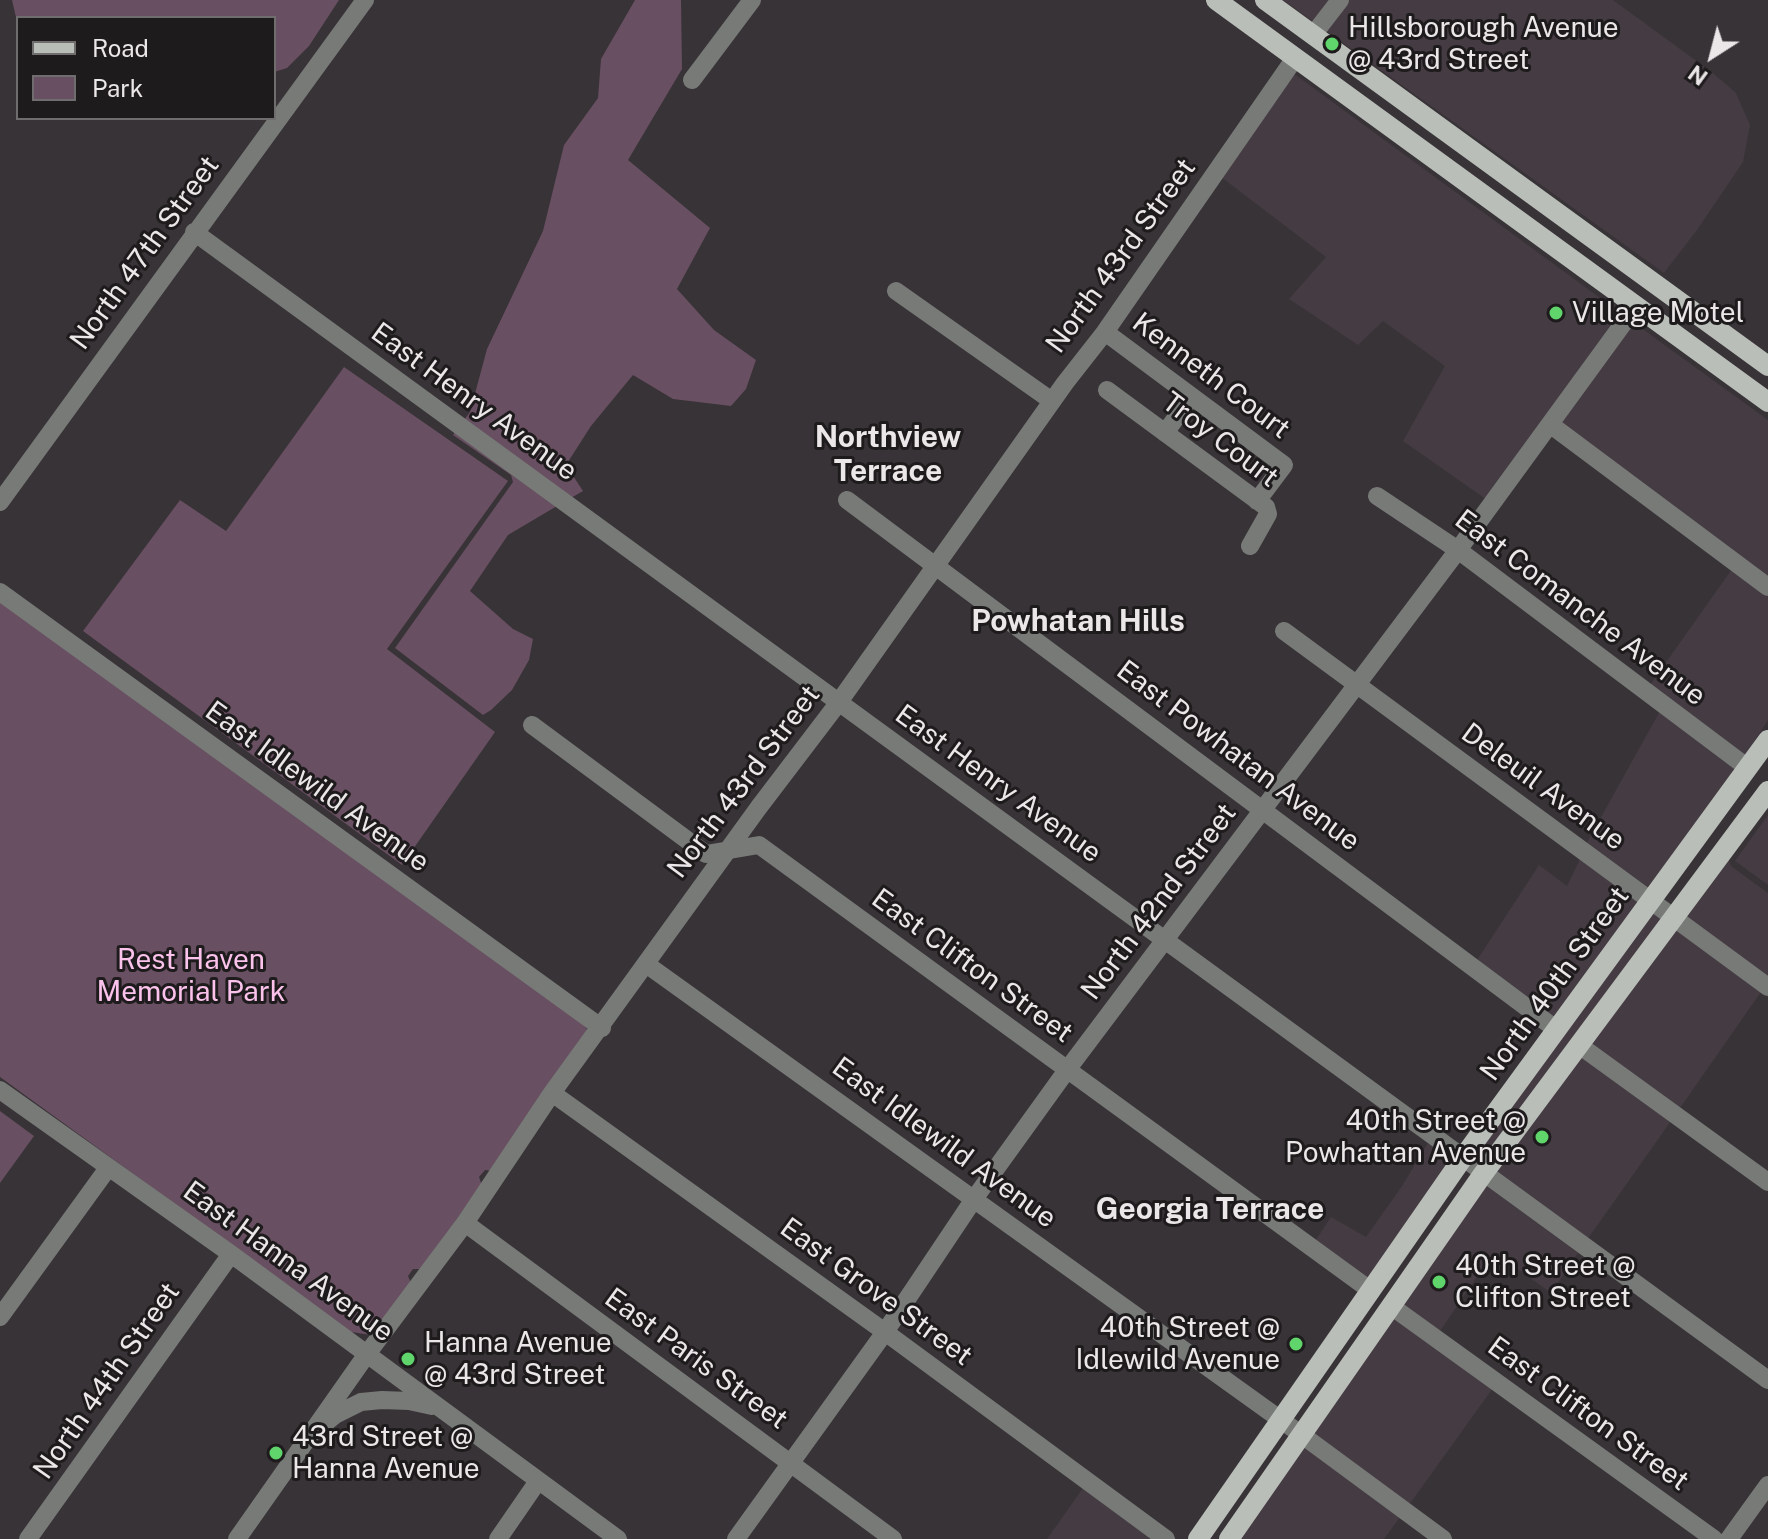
<!DOCTYPE html>
<style>
body{margin:0}
#map{position:relative;width:1768px;height:1539px;overflow:hidden;background:#383337;font-family:"Public Sans",sans-serif}
canvas{display:block}
.legend{position:absolute;left:16px;top:16px;width:260px;height:104px;box-sizing:border-box;background:#1e1b1d;border:2px solid #706d6f;margin:0;padding:10px 14px;list-style:none;font-size:24px;color:#ebe7e9}
.legend li{display:flex;align-items:center;gap:16px;height:40px}
.legend b{width:40px;border:2px solid #706d6f}
.north{position:absolute;left:1672px;top:16px;width:80px;height:80px;-webkit-text-stroke:6px #1e1b1d;paint-order:stroke;rotate:216deg;font-size:22px;font-weight:700;line-height:32px;text-align:center;color:#ebe7e9}
.north::after{content:'';display:block;margin:auto;width:28px;height:36px;background:#ebe7e9;clip-path:polygon(50% 0,100% 100%,50% 72%,0 100%)}
</style>
<div id="map">
<canvas width="1768" height="1539"></canvas>
<ul class="legend">
<li><b style="height:10px;background:#b9beb9"></b>Road</li>
<li><b style="height:22px;background:#684f61"></b>Park</li>
</ul>
<div class="north">N</div>
</div>
<script>
const ctx = document.querySelector('canvas').getContext('2d');
ctx.lineJoin = 'round';
function paint(path, color) {
  ctx.fillStyle = color;
  ctx.fill(path, 'evenodd');
}
function toPath(rows) {
  const path = new Path2D();
  for (const r of rows) {
    path.moveTo(r[0], r[1]);
    for (let i = 2; i < r.length; i += 2) path.lineTo(r[i], r[i + 1]);
  }
  return path;
}
function trace(path, color, width, dash) {
  ctx.strokeStyle = color;
  ctx.lineWidth = width;
  ctx.lineCap = dash ? 'butt' : 'round';
  ctx.setLineDash(dash || []);
  ctx.stroke(path);
}
function write(font, color, halo, rows, align = 'center') {
  ctx.font = font + ' "Public Sans",sans-serif';
  ctx.lineWidth = 6;
  ctx.setLineDash([]);
  ctx.textBaseline = 'middle';
  ctx.strokeStyle = halo;
  ctx.fillStyle = color;
  for (const [text, x, y, turn = 0] of rows) {
    ctx.save();
    ctx.translate(x, y);
    ctx.rotate((+turn || 0) * Math.PI / 180);
    ctx.textAlign = isNaN(turn) ? turn : align;
    if (halo) ctx.strokeText(text, 0, 0);
    ctx.fillText(text, 0, 0);
    ctx.restore();
  }
}
const built = toPath([
 [1283,0,1331,0,1314,22],
 [1349,0,1613,0,1713,73,1736,93,1750,125,1743,162,1697,230,1664,273,1325,30],
 [1293,73,1622,314,1487,500,1403,441,1445,366,1383,321,1358,345,1289,299,1326,257,1221,177],
 [1633,322,1768,420,1768,577,1561,423],
 [1732,569,1768,597,1768,720,1745,756,1650,685],
 [1660,711,1737,769,1649,891,1586,844],
 [1768,815,1768,885,1735,861],
 [1580,859,1640,903,1556,1019,1477,960,1539,865,1567,886],
 [1729,860,1731,866,1768,893,1768,978,1683,916],
 [1651,911,1663,920,1482,1164,1472,1156],
 [1674,928,1761,992,1680,1108,1589,1043],
 [1580,1055,1671,1121,1587,1240,1493,1172],
 [1428,1143,1452,1161,1369,1280,1315,1241,1331,1217,1366,1237,1402,1186],
 [1484,1184,1578,1253,1551,1293,1494,1252,1440,1331,1401,1303],
 [1392,1316,1493,1388,1409,1505,1312,1433],
 [1303,1445,1400,1517,1384,1539,1237,1539],
 [1083,1488,1152,1539,1047,1539]
]);
const green = toPath([
 [12,0,339,0,309,46,287,68,274,72,274,18,18,18,18,26],
 [635,0,681,0,682,69,628,160,710,228,677,289,714,330,756,360,746,389,731,406,673,399,633,375,591,426,566,465,583,491,571,498,464,420,470,412,487,349,543,231,564,145,598,98,601,59],
 [344,367,508,481,387,649,495,732,402,865,83,631,180,500,226,531],
 [455,432,557,506,508,535,470,591,513,629,533,639,529,660,512,690,491,710,483,715,395,648,513,482,511,475,453,435],
 [0,599,582,1023,587,1029,584,1041,493,1171,485,1170,479,1177,482,1185,420,1269,413,1269,408,1276,411,1283,371,1335,351,1332,0,1077],
 [0,1111,34,1136,0,1183]
]);
const minor = toPath([
 [1313,35,1340,0],
 [692,80,752,0],
 [194,232,1768,1380],
 [896,291,1052,401],
 [1105,332,1284,465,1257,501],
 [1107,390,1266,507,1268,514,1250,546],
 [1551,425,1768,587],
 [1165,433,1191,397],
 [1377,496,1458,550,1748,768],
 [847,500,1557,1030],
 [0,502,365,0],
 [0,592,602,1028],
 [1284,631,1768,987],
 [532,725,706,854,759,845,1370,1290],
 [646,964,1302,1435,1443,1539],
 [1579,1045,1768,1182],
 [0,1090,231,1254,618,1539],
 [552,1093,885,1332,1166,1539],
 [465,1223,893,1539],
 [1391,1306,1714,1539],
 [0,1317,108,1168],
 [324,1424,335,1415,361,1402,382,1400,409,1401,432,1406],
 [28,1539,231,1254],
 [237,1539,367,1354,465,1223,552,1093,759,807,839,702,1065,383,1105,332,1295,58],
 [498,1539,538,1481],
 [736,1539,885,1332,974,1199,1067,1070,1458,550,1636,306],
 [1729,1539,1768,1485]
]);
const major = toPath([
 [1216,0,1768,402],
 [1265,0,1768,366],
 [1198,1539,1462,1159,1768,740],
 [1229,1539,1483,1174,1768,791]
]);
const markers = [
 [1332,44,8,"#5fd56b"],
 [1556,313,8,"#5fd56b"],
 [1542,1137,8,"#5fd56b"],
 [1439,1282,8,"#5fd56b"],
 [1296,1344,8,"#5fd56b"],
 [408,1359,8,"#5fd56b"],
 [276,1453,8,"#5fd56b"]
];
const poiNames = [
 ["Hillsborough Avenue",1348,28],
 ["@ 43rd Street",1348,60],
 ["Village Motel",1572,313],
 ["40th Street @",1526,1121,"right"],
 ["Powhattan Avenue",1526,1153,"right"],
 ["40th Street @",1455,1266],
 ["Clifton Street",1455,1298],
 ["40th Street @",1280,1328,"right"],
 ["Idlewild Avenue",1280,1360,"right"],
 ["Hanna Avenue",424,1343],
 ["@ 43rd Street",424,1375],
 ["43rd Street @",292,1437],
 ["Hanna Avenue",292,1469]
];
const streetNames = [
 ["North 47th Street",145,253,-54],
 ["North 43rd Street",1121,256,-54],
 ["Kenneth Court",1211,376,37],
 ["East Henry Avenue",474,402,36],
 ["Troy Court",1220,440,37],
 ["East Comanche Avenue",1580,608,37],
 ["East Powhatan Avenue",1238,756,37],
 ["North 43rd Street",744,782,-53],
 ["East Henry Avenue",998,784,36],
 ["East Idlewild Avenue",317,787,36],
 ["Deleuil Avenue",1543,787,36],
 ["North 42nd Street",1159,902,-53],
 ["East Clifton Street",972,966,36],
 ["North 40th Street",1555,984,-54],
 ["East Idlewild Avenue",944,1143,36],
 ["East Hanna Avenue",288,1262,36],
 ["East Grove Street",876,1292,36],
 ["East Paris Street",696,1359,36],
 ["North 44th Street",107,1381,-55],
 ["East Clifton Street",1588,1414,36]
];
const parkNames = [
 ["Rest Haven",191,960],
 ["Memorial Park",191,992]
];
const neighbourhoodNames = [
 ["Northview",888,438],
 ["Terrace",888,472],
 ["Powhatan Hills",1078,622],
 ["Georgia Terrace",1210,1210]
];
paint(built, '#453b42');
paint(green, '#684f61');
trace(minor, '#777a77', 18);
trace(major, '#b9beb9', 20);
for (const [x, y, r, color] of markers) {
  const dot = new Path2D();
  dot.arc(x, y, r, 0, 2 * Math.PI);
  ctx.fillStyle = color;
  ctx.fill(dot);
  trace(dot, '#1e1b1d', 3);
}
write('28px', '#ebe7e9', '#1e1b1d', poiNames, 'left');
write('28px', '#ebe7e9', '#1e1b1d', streetNames);
write('28px', '#fbc2eb', '#1e1b1d', parkNames);
write('bold 30px', '#ebe7e9', '#1e1b1d', neighbourhoodNames);
</script>
